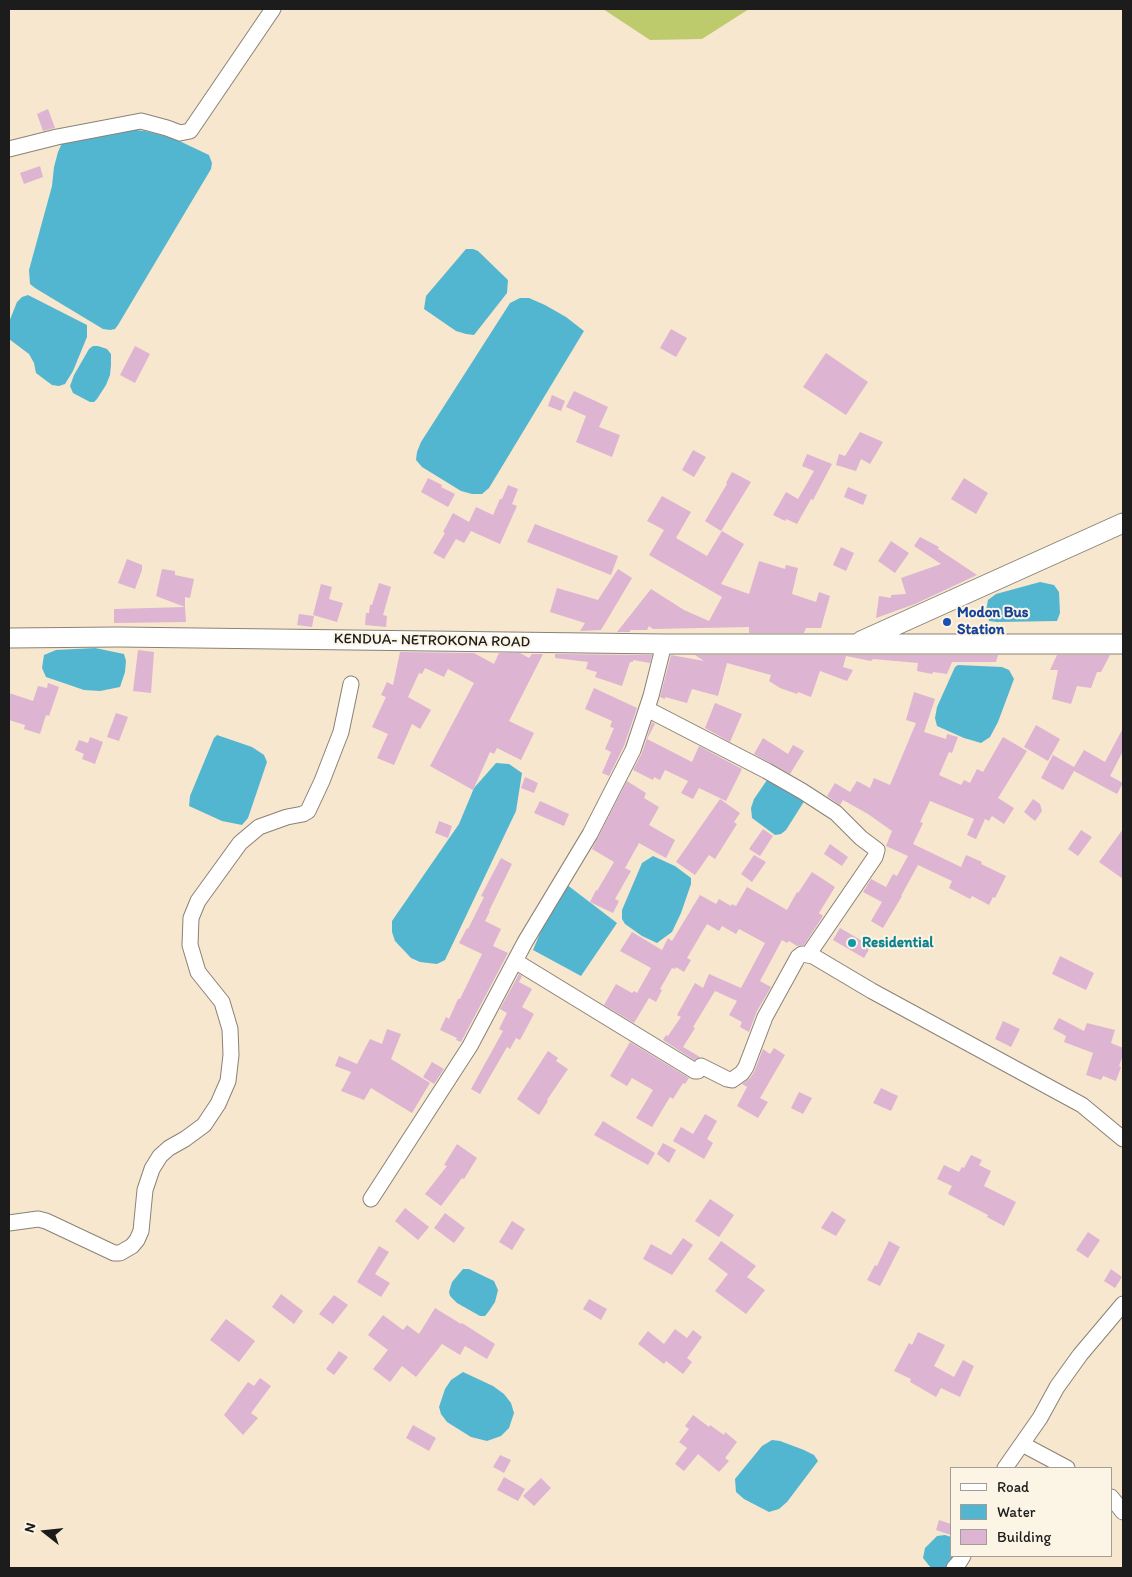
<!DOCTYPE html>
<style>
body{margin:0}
#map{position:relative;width:1132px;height:1577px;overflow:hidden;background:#f7e7ce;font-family:Itim,sans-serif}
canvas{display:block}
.frame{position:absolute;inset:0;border:10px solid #1c1c1c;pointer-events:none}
.legend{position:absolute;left:950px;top:1467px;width:162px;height:90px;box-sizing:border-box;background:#fcf5e5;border:1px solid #a29e95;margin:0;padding:6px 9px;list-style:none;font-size:15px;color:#1c1c1c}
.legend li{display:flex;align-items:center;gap:10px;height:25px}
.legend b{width:25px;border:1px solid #a29e95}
.north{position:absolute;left:20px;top:1507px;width:50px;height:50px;-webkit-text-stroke:4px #fcf5e5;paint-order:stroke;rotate:286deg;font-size:14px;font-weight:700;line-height:20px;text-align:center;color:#1c1c1c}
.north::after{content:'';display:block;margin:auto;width:18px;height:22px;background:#1c1c1c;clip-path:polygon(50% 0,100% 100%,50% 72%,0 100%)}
</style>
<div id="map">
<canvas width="1132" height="1577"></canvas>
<div class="frame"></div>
<ul class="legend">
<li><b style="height:6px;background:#fff"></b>Road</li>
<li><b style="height:14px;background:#52b6d1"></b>Water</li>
<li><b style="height:14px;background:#ddb4d2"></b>Building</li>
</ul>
<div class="north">N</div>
</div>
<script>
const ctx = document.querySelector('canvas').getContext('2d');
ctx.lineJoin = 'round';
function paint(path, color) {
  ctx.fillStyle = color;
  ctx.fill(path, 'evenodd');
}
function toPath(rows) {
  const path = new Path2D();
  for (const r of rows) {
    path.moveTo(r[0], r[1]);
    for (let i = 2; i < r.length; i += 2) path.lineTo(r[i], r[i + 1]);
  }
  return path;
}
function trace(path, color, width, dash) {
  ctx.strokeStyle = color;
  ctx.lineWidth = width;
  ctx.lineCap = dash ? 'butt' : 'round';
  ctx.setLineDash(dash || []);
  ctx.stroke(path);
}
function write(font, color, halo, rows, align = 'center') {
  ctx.font = font + ' Itim,sans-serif';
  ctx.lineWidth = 4;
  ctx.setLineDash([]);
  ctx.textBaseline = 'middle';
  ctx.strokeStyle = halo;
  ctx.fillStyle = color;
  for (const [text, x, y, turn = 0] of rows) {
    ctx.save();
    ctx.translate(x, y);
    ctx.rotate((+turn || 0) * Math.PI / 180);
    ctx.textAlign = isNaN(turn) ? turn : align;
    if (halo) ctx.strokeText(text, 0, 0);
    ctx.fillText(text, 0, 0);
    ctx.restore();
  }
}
const green = toPath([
 [603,9,749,9,702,39,650,40]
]);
const water = toPath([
 [127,129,145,131,173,138,209,155,212,163,211,169,118,325,115,329,110,330,103,329,35,288,30,284,29,270,52,186,54,167,58,152,62,143],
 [466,249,473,249,478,251,508,280,507,293,474,335,466,334,456,331,424,309,426,296],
 [28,295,87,325,87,337,73,371,65,384,59,386,52,385,36,373,34,363,29,354,9,339,9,322,17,302,22,297],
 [520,298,529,298,545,305,566,317,584,331,489,488,482,494,472,494,461,491,422,467,416,460,417,452,421,442,510,303],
 [93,346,98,346,107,349,111,354,111,365,110,375,106,385,97,399,94,402,90,402,73,393,70,386,74,375,89,349],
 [1040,582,1054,585,1059,592,1060,613,1057,621,997,622,989,621,986,611,988,600,996,594],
 [95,648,124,654,126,661,125,672,120,687,100,691,84,690,46,677,42,668,44,655,56,650],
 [958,665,1002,667,1009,670,1014,679,998,722,990,737,981,743,964,738,937,726,935,718,937,707,955,667],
 [217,735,252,747,264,755,267,762,248,818,242,825,222,821,189,806,190,796,214,738],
 [496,763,509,764,522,773,516,811,445,960,437,964,420,962,411,958,395,941,392,932,392,921,459,824,474,788],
 [770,779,805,800,786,830,781,834,775,835,752,818,751,808,754,799,767,780],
 [653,856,675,866,691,878,691,884,681,913,672,932,657,943,642,936,625,924,622,919,622,910,642,863],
 [562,881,617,923,581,976,533,950],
 [463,1269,469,1269,494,1281,498,1290,495,1302,489,1311,485,1316,480,1316,457,1303,450,1296,449,1292,452,1282],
 [463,1372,493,1386,504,1394,511,1403,514,1413,509,1428,501,1436,487,1441,471,1437,447,1422,441,1414,439,1407,445,1389,451,1380],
 [772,1440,780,1441,804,1450,814,1455,818,1461,787,1502,779,1509,769,1512,744,1499,736,1492,735,1479,762,1446],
 [945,1535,951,1537,951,1556,959,1556,951,1568,931,1568,923,1558,925,1548,937,1536]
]);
const building = toPath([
 [48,109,55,128,43,131,37,114],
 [40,166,43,177,24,184,20,173],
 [671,329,687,338,676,357,660,348],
 [135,346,150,354,135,383,120,375],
 [826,353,868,382,846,415,803,387],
 [574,391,608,407,599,427,620,435,612,457,576,442,586,416,566,407],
 [552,395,565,401,561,411,548,406],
 [860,432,883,442,870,464,861,459,856,471,836,465,839,454,845,456],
 [693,450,706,457,694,477,682,470],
 [807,454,832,464,813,500,811,499,797,524,786,519,785,521,773,515,786,492,798,499,814,471,802,466],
 [732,472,751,482,721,531,705,521,727,484,726,483],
 [428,478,442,485,441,487,455,494,448,507,421,492],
 [964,478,988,493,976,514,951,499],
 [508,485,518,489,512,504,517,506,500,544,471,531,464,543,456,539,444,559,433,553,445,533,443,532,453,513,469,522,476,507,493,515,500,499,502,499],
 [848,487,867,495,863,505,844,497],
 [662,496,691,512,676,538,707,556,722,531,744,544,721,584,749,594,759,561,785,569,786,565,798,568,792,594,816,602,819,592,830,596,821,628,806,628,804,633,749,633,749,627,653,629,649,626,647,630,630,630,630,632,617,632,651,589,684,610,709,621,722,597,649,555,664,530,647,521],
 [535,524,618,556,611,575,527,542],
 [920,537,939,547,938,549,977,575,915,604,876,618,879,596,891,598,891,595,906,594,901,578,941,564,914,546],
 [891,541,909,553,895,573,878,561],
 [841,547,854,553,846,571,833,565],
 [127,559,142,565,142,570,135,589,118,583],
 [162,569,175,571,175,575,194,579,190,598,185,597,185,607,156,596],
 [618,569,632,578,601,630,580,631,585,623,550,612,557,588,598,600],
 [379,583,391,587,383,615,387,616,386,627,365,625,366,613,369,613,370,605,372,605],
 [321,584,332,587,329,599,343,603,337,622,313,615],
 [185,607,186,622,114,623,114,609],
 [299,614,314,616,312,627,297,625],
 [138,650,154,652,151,693,133,691],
 [400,652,474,653,494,664,499,653,520,653,529,658,532,654,543,654,509,721,534,733,521,760,497,748,494,754,490,752,473,790,430,766,474,683,448,669,444,677,425,668,422,674,419,673,408,697,431,710,420,729,412,724,394,765,377,758,388,734,372,727,386,697,381,695,387,682,393,685],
 [555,654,652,655,650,663,633,660,633,662,630,662,622,686,595,677,597,672,586,669,588,662,555,658],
 [671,655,704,661,695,655,998,655,996,662,952,662,947,674,933,672,932,674,917,671,918,663,873,659,871,661,846,656,843,667,853,670,847,681,820,671,811,697,798,692,797,694,780,688,769,681,771,675,727,663,718,696,692,689,687,703,665,697,665,699,660,697],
 [1057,655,1110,655,1101,672,1097,672,1091,688,1077,686,1071,704,1052,699,1058,670,1050,670],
 [48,683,59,687,49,716,46,715,40,734,24,729,25,725,9,720,9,693,33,701,38,686,47,688],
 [594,688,637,708,624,746,609,776,602,773,611,752,605,749,614,728,610,727,612,721,585,709],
 [914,692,935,699,924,732,946,739,947,734,958,737,952,753,949,752,939,775,961,785,964,780,970,783,977,769,983,772,1003,737,1027,751,998,798,1014,808,1004,824,992,816,989,821,985,819,976,839,967,835,974,819,930,801,920,822,923,823,913,844,961,867,966,855,982,862,981,864,1006,876,995,898,993,897,989,905,972,896,970,899,949,888,952,881,918,865,901,896,902,896,883,928,871,921,882,902,863,892,871,879,886,887,893,874,897,876,908,856,886,846,892,831,868,814,843,800,840,805,827,796,835,783,850,792,857,781,870,788,874,778,890,785,916,723,906,720],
 [715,703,742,714,730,742,705,728],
 [116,713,128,717,119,741,107,737],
 [652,722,655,724,647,739,692,762,699,746,742,769,726,801,699,788,693,799,681,793,688,781,665,770,660,780,654,777,653,780,633,770,642,753],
 [1036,725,1060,739,1048,761,1024,747],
 [1123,728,1123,751,1110,776,1123,783,1117,794,1074,771,1063,790,1041,778,1053,755,1074,767,1084,750,1105,762],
 [90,737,103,742,95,764,82,759,84,754,75,750,79,740,88,743],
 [763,738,788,754,793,745,804,751,790,774,754,754],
 [525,777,538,783,534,793,521,788],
 [627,781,646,793,644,798,659,807,649,825,675,840,666,858,639,843,625,868,631,871,615,899,619,901,613,913,590,902,596,890,597,891,614,862,592,849],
 [720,799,740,813,734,822,737,824,715,859,709,855,695,875,676,862],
 [1033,799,1040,804,1042,811,1035,821,1024,812],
 [540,801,569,814,564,826,534,813],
 [439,821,452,826,448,838,435,833],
 [763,829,773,836,760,856,749,849],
 [1123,829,1123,879,1099,862],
 [1081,830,1092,837,1078,856,1068,849],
 [830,844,848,857,842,866,824,854],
 [754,855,766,862,752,882,741,874],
 [501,858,512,864,489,911,490,911,485,921,501,929,493,946,508,953,461,1042,456,1040,457,1038,440,1030,446,1017,449,1019,458,999,460,999,482,954,459,943,467,928,468,929,484,897,481,896],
 [812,872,835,887,819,913,823,916,804,945,797,946,789,941,787,943,782,940,760,981,771,987,757,1011,749,1032,740,1027,742,1022,729,1015,737,1001,715,991,693,1027,695,1028,683,1047,700,1057,694,1060,663,1040,666,1035,668,1036,681,1017,677,1015,695,983,703,988,709,974,741,988,765,943,739,929,736,934,722,926,719,931,707,924,687,958,691,960,684,972,676,967,675,969,672,968,660,989,662,990,656,1002,649,998,634,1023,604,1005,616,984,632,993,634,991,637,993,651,968,620,951,632,932,662,950,668,938,672,941,700,895,716,904,719,899,731,906,732,904,736,906,747,887,787,910,797,892,798,893],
 [840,928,871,946,864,958,833,940],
 [1060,956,1094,973,1086,990,1052,974],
 [519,974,522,976,519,982,532,989,522,1007,534,1014,520,1040,516,1038,510,1049,507,1047,480,1094,471,1089,503,1031,499,1029,507,1013,500,1009],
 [1059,1018,1084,1031,1087,1023,1115,1030,1111,1043,1123,1048,1123,1055,1119,1066,1121,1067,1116,1081,1103,1076,1101,1080,1086,1075,1093,1053,1064,1042,1066,1036,1053,1029],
 [1003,1021,1020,1029,1011,1047,995,1039],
 [387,1029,401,1034,391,1059,430,1083,412,1113,371,1088,364,1100,341,1091,351,1072,335,1066,339,1056,357,1064,370,1039,382,1044],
 [630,1042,689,1078,685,1084,683,1083,673,1099,670,1097,652,1127,636,1118,653,1090,632,1078,627,1086,610,1076],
 [774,1048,785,1055,760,1098,768,1102,758,1118,737,1106,747,1087,742,1084,750,1078,754,1072,763,1049,770,1054],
 [548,1051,558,1058,556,1061,568,1069,547,1100,548,1101,539,1115,517,1099],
 [432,1062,444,1069,434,1084,423,1077],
 [881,1088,898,1096,891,1111,873,1103],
 [799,1092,812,1098,803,1114,791,1108],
 [705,1114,717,1121,707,1139,713,1143,704,1159,673,1141,681,1127,693,1134],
 [603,1121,655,1153,648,1165,594,1135],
 [663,1143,676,1150,669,1163,657,1154],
 [457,1144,477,1158,464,1179,462,1178,441,1206,425,1194,447,1166,444,1165],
 [971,1155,982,1160,979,1165,991,1171,984,1186,1016,1202,1004,1226,987,1217,988,1215,948,1194,952,1186,937,1179,944,1165,959,1172,962,1167,964,1168],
 [710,1199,734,1215,719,1237,695,1221],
 [405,1208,429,1227,418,1240,395,1221],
 [832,1211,846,1220,836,1236,821,1228],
 [445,1213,465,1228,454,1243,434,1228],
 [512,1221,525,1229,512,1250,499,1242],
 [1088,1232,1100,1240,1088,1258,1076,1250],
 [683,1238,693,1245,672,1275,643,1259,651,1244,671,1255],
 [721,1241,756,1266,747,1277,765,1290,746,1314,715,1291,728,1274,708,1259],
 [889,1241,900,1247,880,1286,867,1280,875,1265,877,1266],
 [379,1246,389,1252,375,1274,390,1283,381,1297,357,1282],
 [1111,1269,1122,1277,1115,1288,1104,1281],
 [281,1294,303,1311,294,1324,272,1307],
 [334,1295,348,1305,333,1324,319,1314],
 [589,1299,607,1309,601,1320,583,1309],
 [435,1308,461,1324,462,1323,495,1344,487,1359,465,1346,460,1355,442,1344,416,1377,402,1366,390,1382,373,1369,388,1350,368,1335,383,1315,403,1330,407,1325,419,1334],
 [226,1319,255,1341,239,1362,210,1340],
 [675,1329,687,1338,693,1330,702,1337,687,1358,692,1362,683,1374,666,1361,664,1364,638,1344,648,1331,664,1344],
 [918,1332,945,1345,934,1366,954,1377,963,1360,974,1366,960,1397,941,1388,936,1397,910,1382,911,1379,894,1371,909,1343,912,1345],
 [339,1351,348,1357,334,1375,326,1369],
 [260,1378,271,1386,251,1413,258,1418,243,1435,224,1415,248,1382,254,1386],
 [693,1415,709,1427,710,1425,724,1435,725,1432,737,1442,725,1458,729,1461,719,1472,698,1454,684,1471,675,1464,687,1448,679,1442,689,1429,685,1426],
 [413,1425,436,1438,429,1451,406,1438],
 [500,1455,511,1460,504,1473,493,1467],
 [504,1477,525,1489,518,1501,497,1490],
 [541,1478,551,1488,534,1506,523,1496],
 [939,1520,951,1524,951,1535,936,1530]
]);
const minor = toPath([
 [9,149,57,137,141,121,167,128,180,133,190,131,273,9],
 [647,709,767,771,802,791,836,813,861,838,877,850,875,857,808,955],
 [515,961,695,1071,698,1071,701,1066,727,1079,732,1080,742,1073,746,1067,765,1017,798,957,802,954,813,956,872,991,1082,1105,1123,1139],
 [371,1199,470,1046,525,942,590,834,633,750,651,696,664,644],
 [9,1223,38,1219,46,1221,114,1253,120,1253,132,1246,137,1240,141,1231,145,1190,152,1169,160,1156,169,1148,185,1139,204,1125,218,1104,228,1081,231,1055,230,1029,222,1002,198,972,190,945,191,918,198,901,240,843,259,827,287,817,303,814,308,811,322,781,341,732,351,684],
 [1022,1444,1067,1468],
 [1005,1468,1040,1418,1057,1387,1080,1355,1123,1304],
 [1111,1497,1123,1512],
 [954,1568,960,1561,963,1556]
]);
const major = toPath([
 [9,638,119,637,664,644,1123,644],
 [861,641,1123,523]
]);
const markers = [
 [947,622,5,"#1a4fb4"],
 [852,943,5,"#0f9aa8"]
];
const transitNames = [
 ["Modon Bus",957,613],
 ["Station",957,630]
];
const streetNames = [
 ["KENDUA- NETROKONA ROAD",432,641,1]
];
const cultureNames = [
 ["Residential",862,943]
];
paint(green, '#bdcb6d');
paint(water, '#52b6d1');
paint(building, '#ddb4d2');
trace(minor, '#8a8275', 17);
trace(major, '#8a8275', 21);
trace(minor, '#fff', 15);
trace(major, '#fff', 19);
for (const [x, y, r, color] of markers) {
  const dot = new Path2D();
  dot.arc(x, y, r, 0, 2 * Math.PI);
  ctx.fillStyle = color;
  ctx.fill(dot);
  trace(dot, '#fcf5e5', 2);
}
write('bold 15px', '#164399', '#fcf5e5', transitNames, 'left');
write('15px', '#1c1c1c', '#fcf5e5', streetNames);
write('bold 15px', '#0d838f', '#fcf5e5', cultureNames, 'left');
</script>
